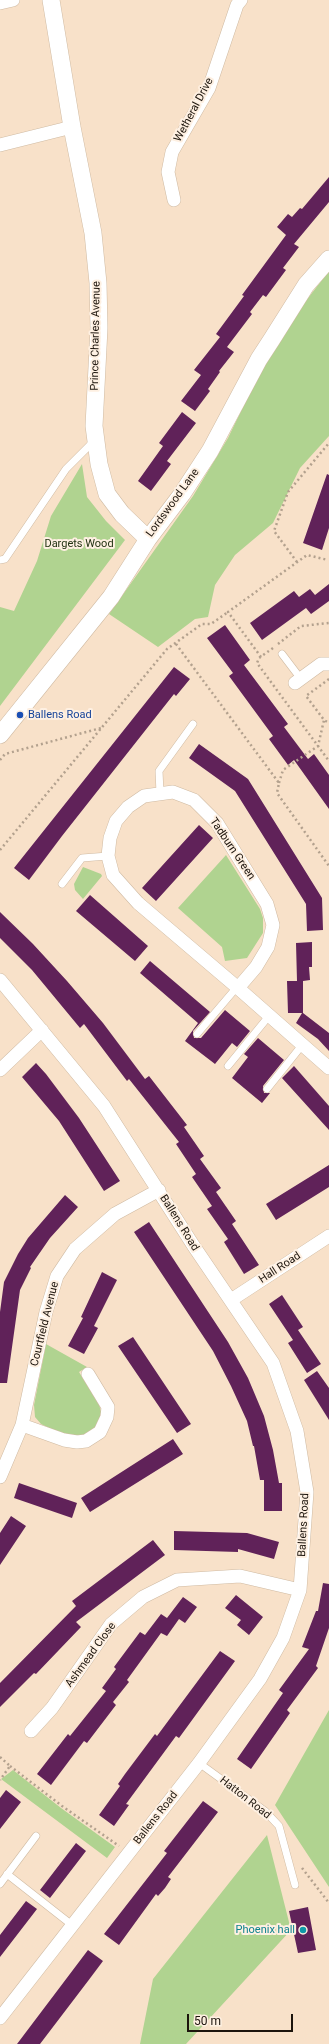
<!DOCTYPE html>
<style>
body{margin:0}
#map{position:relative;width:329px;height:2044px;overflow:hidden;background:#f8e1c9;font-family:Roboto,sans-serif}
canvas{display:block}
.scale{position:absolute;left:187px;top:2014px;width:106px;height:18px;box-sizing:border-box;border:2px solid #1c140c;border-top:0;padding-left:5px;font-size:12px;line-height:14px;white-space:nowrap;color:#1c140c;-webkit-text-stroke:3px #fef0e2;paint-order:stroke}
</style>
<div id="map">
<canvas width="329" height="2044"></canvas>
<div class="scale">50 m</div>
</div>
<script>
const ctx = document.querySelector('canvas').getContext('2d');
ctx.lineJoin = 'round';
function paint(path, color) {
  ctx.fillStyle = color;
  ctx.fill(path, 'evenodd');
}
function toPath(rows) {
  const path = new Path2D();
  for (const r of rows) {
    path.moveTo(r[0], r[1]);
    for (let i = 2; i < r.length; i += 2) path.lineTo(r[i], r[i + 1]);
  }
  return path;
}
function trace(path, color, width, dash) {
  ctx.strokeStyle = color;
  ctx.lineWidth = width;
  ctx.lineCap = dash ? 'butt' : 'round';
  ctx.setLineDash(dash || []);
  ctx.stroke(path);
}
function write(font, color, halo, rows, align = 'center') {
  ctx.font = font + ' Roboto,sans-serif';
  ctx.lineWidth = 4;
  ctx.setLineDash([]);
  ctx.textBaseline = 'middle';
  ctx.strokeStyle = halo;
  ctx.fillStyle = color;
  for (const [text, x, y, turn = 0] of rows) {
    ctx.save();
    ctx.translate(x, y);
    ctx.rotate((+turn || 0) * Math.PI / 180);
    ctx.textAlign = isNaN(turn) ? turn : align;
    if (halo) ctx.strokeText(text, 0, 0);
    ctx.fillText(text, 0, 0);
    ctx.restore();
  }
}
const green = toPath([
 [329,271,329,436,300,468,273,523,235,555,215,585,208,617,195,619,158,647,109,614,193,496,228,438,259,374,291,320],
 [82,464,87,497,106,521,125,540,0,706,0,607,14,611,37,561,51,516],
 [226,855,260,909,263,918,263,933,247,958,225,961,222,947,178,908],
 [83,867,101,874,102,876,83,899,75,890,74,884],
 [46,1344,87,1367,79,1372,99,1404,101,1412,99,1421,94,1429,86,1436,71,1436,51,1429,41,1424,35,1417,34,1405],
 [329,1710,329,1887,275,1805],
 [13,1770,61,1808,115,1847,107,1858,1,1779],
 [267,1835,291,1930,186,2044,140,2044,153,1979]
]);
const building = toPath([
 [329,177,329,202,294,244,299,247,283,268,286,270,266,297,263,295,250,312,252,314,227,347,234,352,219,371,220,372,208,389,210,391,195,411,181,401,201,375,194,370,220,337,216,334,244,296,242,295,286,235,277,227,288,214,292,217,300,208,302,209],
 [182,412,196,423,167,461,171,464,151,491,138,481,163,446,159,443],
 [327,474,329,475,329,528,322,550,303,543],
 [329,584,329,601,311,614,306,608,262,640,250,623,294,591,299,597,310,589,315,595],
 [225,625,250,660,244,665,288,724,284,727,308,759,314,754,329,775,329,809,294,760,288,765,269,739,273,736,229,676,233,673,207,638],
 [174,667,190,679,176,696,174,694,62,836,29,880,14,868],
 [199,744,248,779,322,898,323,930,307,931,306,904,235,791,189,758],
 [199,825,213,838,156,901,142,888],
 [90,895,148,946,135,961,76,911],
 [0,912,33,944,67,981,103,1023,145,1079,149,1076,187,1125,184,1127,204,1156,200,1159,221,1188,216,1192,236,1221,232,1224,259,1265,244,1274,224,1242,228,1239,207,1209,212,1206,192,1177,196,1174,176,1144,179,1142,129,1079,127,1081,84,1024,80,1028,32,970,0,938],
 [312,942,312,967,309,967,310,980,303,981,303,1013,329,1033,329,1051,318,1039,296,1023,302,1013,288,1013,287,981,297,981,296,943],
 [150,961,210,1012,193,1031,194,1038,201,1038,225,1010,250,1031,237,1047,232,1043,215,1064,185,1041,198,1023,140,973],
 [258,1038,284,1060,263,1086,264,1093,270,1093,262,1103,232,1078,248,1057,244,1054],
 [36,1063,46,1074,79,1118,120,1181,104,1191,59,1121,22,1077],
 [294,1066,329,1106,329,1130,282,1078],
 [329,1165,329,1187,276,1220,266,1204],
 [65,1195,78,1207,50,1238,30,1267,31,1268,20,1290,7,1383,0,1383,0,1312,4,1282,18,1254,28,1238],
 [149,1222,228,1342,248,1378,264,1416,273,1450,279,1483,282,1483,282,1511,264,1511,264,1480,260,1480,254,1446,253,1446,247,1421,231,1386,213,1351,134,1232],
 [102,1272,117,1280,94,1326,98,1328,84,1354,68,1346,83,1318,81,1317],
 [282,1295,303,1327,298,1330,321,1364,307,1373,288,1343,293,1340,269,1304],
 [133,1337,191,1424,177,1433,118,1346],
 [317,1371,329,1388,329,1420,304,1380],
 [173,1439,183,1454,90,1512,81,1498],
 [19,1483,77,1503,72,1518,14,1498],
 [11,1516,26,1526,0,1565,0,1533],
 [174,1531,247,1533,279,1542,274,1559,238,1549,238,1552,174,1550],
 [153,1540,165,1555,76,1622,81,1627,36,1674,34,1673,0,1707,0,1683,76,1606,72,1601],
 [323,1583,329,1584,329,1628,316,1666,318,1668,287,1710,290,1713,251,1769,237,1759,283,1693,279,1690,309,1649,302,1647,316,1611,318,1611],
 [236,1595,263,1617,249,1635,237,1625,241,1620,225,1608],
 [183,1597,197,1607,185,1623,179,1619,167,1636,161,1633,127,1680,129,1682,113,1702,116,1705,87,1743,84,1741,51,1785,37,1774,68,1734,70,1736,106,1691,102,1688,116,1669,114,1667,140,1632,145,1635,161,1614,167,1618],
 [220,1651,235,1661,179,1738,176,1736,126,1804,129,1805,114,1826,99,1815,120,1786,118,1784,125,1774,155,1734,157,1736],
 [6,1790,21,1802,0,1829,0,1798],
 [203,1801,218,1812,168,1877,171,1879,165,1888,158,1896,156,1894,119,1945,104,1934,167,1853,164,1851],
 [76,1843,86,1851,50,1898,40,1890],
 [26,1901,37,1909,0,1957,0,1935],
 [308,1907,316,1950,298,1953,289,1911],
 [88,1950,103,1961,88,1981,40,2044,17,2044]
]);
const path = toPath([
 [297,562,274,531,288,492,329,443],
 [176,644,279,783,277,793,329,866],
 [278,644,301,626,329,623],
 [273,648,259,658,257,663,329,761],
 [261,657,228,612,307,555,328,560],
 [329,679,306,696,324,720,329,723],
 [0,760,5,754,101,728],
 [279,783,283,770,318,746,324,720],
 [0,850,167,649,202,624,211,624,228,612],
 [0,1757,10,1766,0,1780],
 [10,1766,62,1806,119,1846],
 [302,1868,329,1903]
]);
const service = toPath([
 [0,560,5,559,66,469,94,441],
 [282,654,301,679],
 [160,793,159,771,193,724],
 [62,884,82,858,108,856],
 [197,1034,237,987],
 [228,1066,269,1016],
 [267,1089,303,1044],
 [199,1763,265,1811,279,1826,295,1885],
 [7,1874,72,1925],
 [0,1884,36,1836]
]);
const minor = toPath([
 [0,3,13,0],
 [0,145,72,127],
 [174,200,168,172,172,152,209,88,237,5,241,0],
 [295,683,321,664,329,664],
 [0,980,104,1106,193,1245,273,1363,297,1431,307,1492,300,1590,283,1638,260,1679,199,1763,0,2018],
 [238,988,256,967,268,947,273,925,267,904,217,823,194,800,173,792,144,796,128,807,116,821,110,838,108,856,113,875,138,903,238,988,329,1068],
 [0,1070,42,1030],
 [231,1300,329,1236],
 [22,1425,64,1440,77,1442,86,1441,100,1432,107,1417,108,1407,88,1374],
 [0,1477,22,1425,46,1312,57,1276,75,1249,115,1214,159,1190],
 [31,1731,52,1708,111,1624,143,1597,177,1580,240,1576,300,1590]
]);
const tertiary = toPath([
 [51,0,72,127,93,233,98,283,99,328,94,426,99,464,107,494,122,514,148,539],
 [0,735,111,597,148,539,182,494,210,451,259,359,272,339,306,285,329,259]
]);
const markers = [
 [20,715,4,"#1a4fb4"],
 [303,1930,4,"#0f9aa8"]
];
const streetNames = [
 ["Wetheral Drive",194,110,-62],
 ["Prince Charles Avenue",96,336,-89],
 ["Lordswood Lane",173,503,-54],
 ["Tadburn Green",232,849,56],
 ["Ballens Road",179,1223,58],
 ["Hall Road",280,1268,-33],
 ["Courtfield Avenue",45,1324,-76],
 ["Ballens Road",304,1525,-87],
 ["Ashmead Close",91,1655,-54],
 ["Hatton Road",245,1798,38],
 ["Ballens Road",156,1818,-52]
];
const parkNames = [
 ["Dargets Wood",79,544]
];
const transitNames = [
 ["Ballens Road",28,715]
];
const cultureNames = [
 ["Phoenix hall",295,1930]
];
paint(green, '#b0d390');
paint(building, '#602259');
trace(service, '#cfbaa2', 8);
trace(minor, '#cfbaa2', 14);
trace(tertiary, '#cfbaa2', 18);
trace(path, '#b3a18e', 2.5, [2, 3]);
trace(service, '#fff', 7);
trace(minor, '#fff', 13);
trace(tertiary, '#fff', 17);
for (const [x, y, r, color] of markers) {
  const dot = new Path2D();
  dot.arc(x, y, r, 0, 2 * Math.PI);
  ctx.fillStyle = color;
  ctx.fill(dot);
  trace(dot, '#fef0e2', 1.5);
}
write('11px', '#1c140c', '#fef0e2', streetNames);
write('11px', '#233313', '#fef0e2', parkNames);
write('11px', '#164399', '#fef0e2', transitNames, 'left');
write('11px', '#0d838f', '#fef0e2', cultureNames, 'right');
</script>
